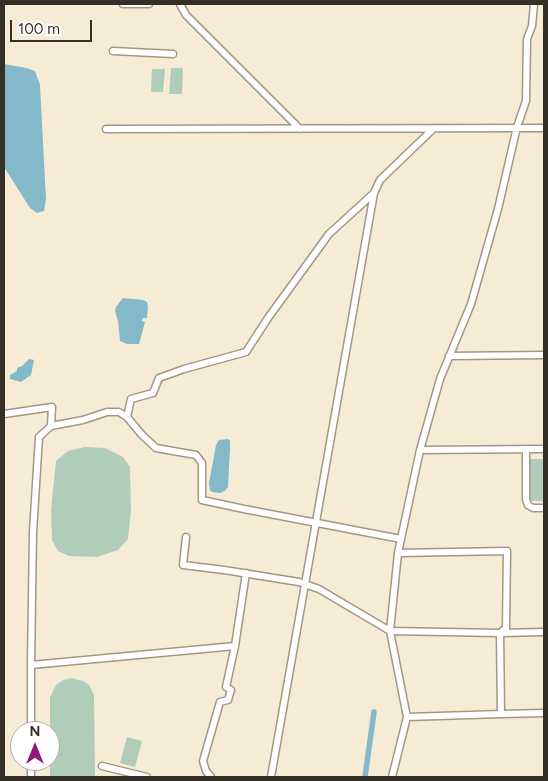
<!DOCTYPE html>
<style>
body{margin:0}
#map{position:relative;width:548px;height:781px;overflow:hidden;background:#f6ecd6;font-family:Figtree,sans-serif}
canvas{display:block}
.frame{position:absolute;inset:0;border:5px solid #343028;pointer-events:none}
.north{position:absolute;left:10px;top:721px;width:50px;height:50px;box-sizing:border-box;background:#fff;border:1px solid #aeaca9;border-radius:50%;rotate:0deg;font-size:14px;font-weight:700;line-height:20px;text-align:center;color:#343028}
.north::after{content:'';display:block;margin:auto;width:18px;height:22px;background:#901a79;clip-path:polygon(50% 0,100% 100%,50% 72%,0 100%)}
.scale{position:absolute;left:10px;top:20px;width:82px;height:22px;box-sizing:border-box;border:2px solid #343028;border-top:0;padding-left:6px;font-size:15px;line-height:18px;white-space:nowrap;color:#343028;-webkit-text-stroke:4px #fff;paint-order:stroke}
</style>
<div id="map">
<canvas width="548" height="781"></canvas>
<div class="frame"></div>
<div class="north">N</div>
<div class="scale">100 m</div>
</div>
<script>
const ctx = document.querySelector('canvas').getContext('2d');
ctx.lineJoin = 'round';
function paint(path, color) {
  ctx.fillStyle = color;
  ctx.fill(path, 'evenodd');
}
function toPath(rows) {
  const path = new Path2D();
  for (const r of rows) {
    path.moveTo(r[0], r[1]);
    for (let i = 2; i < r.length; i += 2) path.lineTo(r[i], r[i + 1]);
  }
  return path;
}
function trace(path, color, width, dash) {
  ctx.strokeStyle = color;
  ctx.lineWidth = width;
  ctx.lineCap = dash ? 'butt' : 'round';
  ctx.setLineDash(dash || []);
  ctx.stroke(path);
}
const green = toPath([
 [171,68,183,68,182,94,169,94],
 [152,69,165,69,163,92,151,92],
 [85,447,105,448,123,457,130,467,131,511,128,539,118,550,97,557,69,556,58,551,52,540,51,509,56,461,68,451],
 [529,459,544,459,544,501,529,501],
 [72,678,83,681,89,685,94,695,95,777,50,777,50,697,56,685,63,680],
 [127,737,142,741,135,767,120,763]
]);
const water = toPath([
 [4,64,27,68,35,71,40,85,46,199,44,211,37,213,30,208,4,167],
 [123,298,143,300,147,302,148,306,147,318,143,318,142,321,145,322,139,344,127,344,120,341,118,321,115,311,116,307],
 [29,359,34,360,31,375,21,382,10,379,10,375,17,371,17,368,22,366],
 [228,439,230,441,230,449,228,487,225,491,220,493,212,492,210,490,209,483,216,445,219,440]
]);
const canal = toPath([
 [365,777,374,712]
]);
const street = toPath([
 [123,4,149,4],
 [180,4,186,15,300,129],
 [113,51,173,54],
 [106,129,544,128],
 [449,356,544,355],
 [4,414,52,407,51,426,83,420,107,412,119,412,127,417,131,399,153,393,159,378,184,369,246,352,268,318,329,234,374,193,380,180,433,129],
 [127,417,142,435,156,448,196,455,202,463,202,500,244,509,401,539],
 [420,450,544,449],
 [526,450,526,499,528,505,533,508,544,508],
 [186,537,183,565,224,570,299,582,319,589,390,631,500,633,506,628,507,551,398,553],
 [544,632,500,633,501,714,544,713],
 [31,665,33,532,39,437,51,426],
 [407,717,501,714],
 [31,731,31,665,235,646,246,573],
 [102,766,147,777],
 [31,777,31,761],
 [211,777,206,771,203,761,220,702,228,700,231,690,226,687,235,646],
 [271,777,374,193],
 [392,777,407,717,390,631,398,553,420,450,440,379,471,304,498,209,517,127,526,101,527,39,532,26,534,4]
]);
paint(green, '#b0cdba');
paint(water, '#83b9c9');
trace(canal, '#83b9c9', 5.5);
trace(street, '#a19884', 9);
trace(street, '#fff', 6);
</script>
